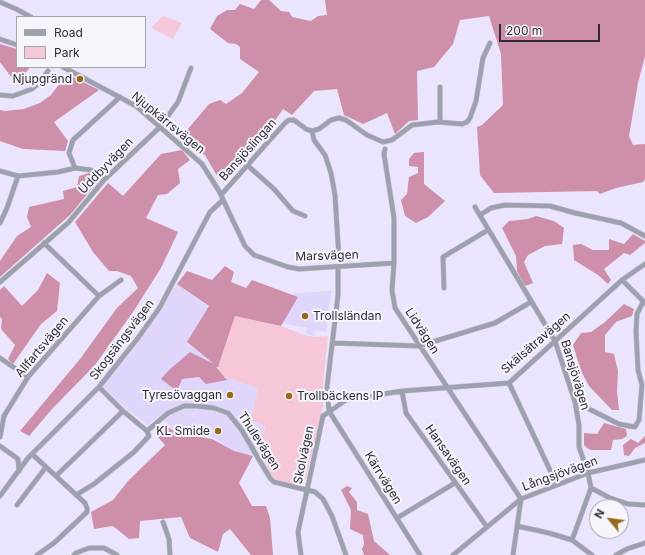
<!DOCTYPE html>
<meta charset="utf-8">
<style>
body{margin:0}
#map{position:relative;width:645px;height:555px;overflow:hidden;background:#ebe4fd;font-family:Inter,sans-serif}
canvas{display:block}
.legend{position:absolute;left:16px;top:16px;width:130px;height:52px;box-sizing:border-box;background:#f6f5fb;border:1px solid #a6a4ad;margin:0;padding:5px 7px;list-style:none;font-size:12px;color:#2f2b37}
.legend li{display:flex;align-items:center;gap:8px;height:20px}
.legend b{width:20px;border:1px solid #a6a4ad}
.north{position:absolute;left:589px;top:499px;width:40px;height:40px;box-sizing:border-box;background:#f6f5fb;border:1px solid #a6a4ad;border-radius:50%;rotate:299deg;font-size:11px;font-weight:700;line-height:16px;text-align:center;color:#2f2b37}
.north::after{content:'';display:block;margin:auto;width:14px;height:18px;background:#99681a;clip-path:polygon(50% 0,100% 100%,50% 72%,0 100%)}
.scale{position:absolute;left:499px;top:24px;width:101px;height:18px;box-sizing:border-box;border:2px solid #2f2b37;border-top:0;padding-left:5px;font-size:12px;line-height:14px;white-space:nowrap;color:#2f2b37;-webkit-text-stroke:3px #f6f5fb;paint-order:stroke}
</style>
<div id="map">
<canvas width="645" height="555"></canvas>
<ul class="legend">
<li><b style="height:5px;background:#9da1ae"></b>Road</li>
<li><b style="height:11px;background:#f6c7d9"></b>Park</li>
</ul>
<div class="north">N</div>
<div class="scale">200 m</div>
</div>
<script>
const ctx = document.querySelector('canvas').getContext('2d');
ctx.lineJoin = 'round';
function paint(path, color) {
  ctx.fillStyle = color;
  ctx.fill(path, 'evenodd');
}
function toPath(rows) {
  const path = new Path2D();
  for (const r of rows) {
    path.moveTo(r[0], r[1]);
    for (let i = 2; i < r.length; i += 2) path.lineTo(r[i], r[i + 1]);
  }
  return path;
}
function trace(path, color, width, dash) {
  ctx.strokeStyle = color;
  ctx.lineWidth = width;
  ctx.lineCap = dash ? 'butt' : 'round';
  ctx.setLineDash(dash || []);
  ctx.stroke(path);
}
function write(font, color, halo, rows, align = 'center') {
  ctx.font = font + ' Inter,sans-serif';
  ctx.lineWidth = 4;
  ctx.setLineDash([]);
  ctx.textBaseline = 'middle';
  ctx.strokeStyle = halo;
  ctx.fillStyle = color;
  for (const [text, x, y, turn = 0] of rows) {
    ctx.save();
    ctx.translate(x, y);
    ctx.rotate((+turn || 0) * Math.PI / 180);
    ctx.textAlign = isNaN(turn) ? turn : align;
    if (halo) ctx.strokeText(text, 0, 0);
    ctx.fillText(text, 0, 0);
    ctx.restore();
  }
}
const built = toPath([
 [177,284,209,307,187,343,218,367,222,376,258,388,251,420,266,426,253,456,234,451,213,437,178,431,158,417,148,425,126,409,103,386,134,349],
 [332,291,330,303,329,303,326,332,316,330,314,336,306,334,307,328,282,323,285,309,294,293]
]);
const green = toPath([
 [163,16,182,23,173,39,151,28],
 [235,316,281,326,304,335,315,337,328,336,323,383,323,405,306,478,295,485,277,480,271,475,258,446,266,426,251,420,258,388,222,376,218,367]
]);
const forest = toPath([
 [261,0,269,0,281,11,289,12,292,17,311,21,318,16,327,15,325,0,645,0,645,56,638,83,629,136,633,145,645,144,645,179,643,182,616,188,600,194,597,191,494,193,480,175,477,127,482,125,503,105,501,54,489,16,460,20,453,44,434,67,417,71,418,120,409,121,395,134,387,113,363,124,344,115,337,89,314,91,292,115,283,109,270,128,225,178,217,176,205,155,196,150,195,145,186,140,188,129,209,104,220,100,226,104,242,93,259,72,240,59,240,47,236,44,228,43,210,29,217,16,227,10,235,10,240,4,254,9],
 [0,44,17,49,17,67,30,67,22,78,12,78,0,62],
 [67,74,99,90,54,122,68,141,65,151,23,149,0,141,0,110,5,111,24,109,40,103,51,95],
 [182,150,190,160,178,169,180,183,167,194,158,195,146,218,178,232,161,268,133,312,95,365,52,409,29,436,20,431,80,359,117,308,138,288,131,276,117,271,109,271,93,252,75,222,108,183,123,196,161,154],
 [424,152,424,184,445,201,428,217,416,223,405,216,401,200,407,194,409,177,418,173,418,167,409,166,409,159,414,153],
 [89,173,98,181,70,215,0,277,0,261,2,258,17,236,31,227,27,217,29,207,64,199,63,191,77,187,79,176],
 [536,216,554,221,564,228,562,244,545,246,528,255,524,262,533,283,525,286,517,271,516,256,502,228,509,221,528,219],
 [633,234,645,241,645,243,630,255,624,253,604,269,611,280,608,284,598,275,574,260,573,245,581,244,593,250,609,250,609,239,624,244],
 [225,266,234,272,231,282,246,288,252,280,298,297,281,326,235,316,218,367,216,367,227,380,206,384,199,377,182,379,177,391,161,379,168,371,190,352,214,364,187,342,209,306,177,284,187,271,212,280],
 [47,273,60,283,57,311,41,324,13,364,8,359,15,345,1,329,2,319,0,317,0,290,4,286,22,306,38,290],
 [624,304,634,309,632,316,616,322,605,335,605,352,614,354,618,371,617,392,619,410,612,410,589,386,581,371,573,345,581,333,591,332,605,322],
 [604,423,626,429,627,436,622,439,613,440,611,450,591,450,587,448,584,445,584,433,597,434],
 [165,425,177,433,212,439,234,451,253,456,239,483,252,506,266,506,270,518,273,555,251,555,230,529,223,534,218,552,190,538,181,517,140,521,139,538,129,539,113,526,94,529,91,512,113,500,128,481,165,445,156,435],
 [645,436,645,443,635,448,629,456,624,455,623,445,631,439,638,443],
 [347,486,352,488,349,492,357,502,357,510,368,514,374,541,390,555,364,555,362,549,364,544,363,535,350,529,351,510,341,490]
]);
const minor = toPath([
 [0,2,16,9,31,17],
 [0,39,17,45],
 [63,67,136,106,202,164,219,191,245,246,254,255,288,267,299,269,394,263],
 [440,87,440,122],
 [0,95,13,96,32,89,39,83,48,71],
 [312,131,314,140,325,155,331,173,335,195,339,259],
 [385,149,384,154,394,218,394,263,392,290,395,308,521,499,513,555],
 [247,165,274,189,293,211,305,216],
 [75,168,69,153,73,140,120,97],
 [0,171,18,176,58,172,75,168,91,170,104,180],
 [221,195,285,123,289,120,294,120,306,129,312,131,319,129,331,120,339,118,346,120,367,135,383,142,392,140,412,125,438,122,462,124,467,122,470,118,476,101,483,58,490,43],
 [475,207,555,341,575,402,579,425,579,447,588,473,591,488,572,540],
 [480,215,491,208,505,205,550,206,575,213,621,223,645,236],
 [0,223,7,208,18,176],
 [44,243,99,296],
 [338,267,338,295,327,387,329,411,420,555],
 [622,280,645,303],
 [0,282,68,223,104,180,160,127,178,102,191,68],
 [444,288,443,257,488,230],
 [333,343,419,346,495,323,531,302],
 [0,358,28,377],
 [509,383,557,485],
 [402,391,406,413,487,527],
 [575,402,619,424,635,427,639,420,642,385,638,370,636,331,637,314,643,302],
 [147,431,168,413,184,406,197,406,214,408,228,413,241,429,270,478,274,482,315,492,323,499,332,516,346,555],
 [0,437,4,416,28,377,99,296,121,280],
 [0,446,18,459,19,471],
 [32,454,85,503,87,508,87,512,54,543,37,555],
 [56,476,123,411],
 [591,488,610,498,628,504,645,505],
 [76,495,94,484,134,452,149,436,147,431,123,411,99,387],
 [0,496,28,458,99,387,138,338,160,307,210,212,223,200],
 [17,505,46,467],
 [397,518,455,483],
 [163,522,169,539,170,555],
 [517,526,549,533,572,540,592,555],
 [74,555,76,553,89,548,104,548,117,555],
 [301,555,298,532,323,416,346,400,402,391,509,383,622,280,645,264],
 [453,555,521,499,588,473,645,460],
 [616,555,627,549,645,543]
]);
const markers = [
 [80,79,4,"#99681a"],
 [305,316,4,"#99681a"],
 [230,395,4,"#99681a"],
 [289,396,4,"#99681a"],
 [218,431,4,"#99681a"]
];
const poiNames = [
 ["Njupgränd",72,79],
 ["Trollsländan",313,316,"left"],
 ["Tyresövaggan",222,395],
 ["Trollbäckens IP",297,396,"left"],
 ["KL Smide",210,431]
];
const streetNames = [
 ["Njupkärrsvägen",168,123,39],
 ["Bansjöslingan",248,150,-48],
 ["Uddbyvägen",106,166,-46],
 ["Marsvägen",327,256,-2],
 ["Lidvägen",422,331,57],
 ["Skogsängsvägen",122,340,-53],
 ["Skälsätravägen",536,343,-41],
 ["Allfartsvägen",42,347,-50],
 ["Bansjövägen",575,375,73],
 ["Thulevägen",259,441,57],
 ["Skolvägen",304,455,-78],
 ["Hansavägen",448,455,55],
 ["Långsjövägen",560,474,-20],
 ["Kärrvägen",383,478,58]
];
paint(built, '#e0d5fa');
paint(green, '#f6c7d9');
paint(forest, '#cd8fa9');
trace(minor, '#c5bfd5', 5.5);
trace(minor, '#9da1ae', 4.5);
for (const [x, y, r, color] of markers) {
  const dot = new Path2D();
  dot.arc(x, y, r, 0, 2 * Math.PI);
  ctx.fillStyle = color;
  ctx.fill(dot);
  trace(dot, '#f6f5fb', 1.5);
}
write('12px', '#2f2b37', '#f6f5fb', poiNames, 'right');
write('12px', '#2f2b37', '#f6f5fb', streetNames);
</script>
